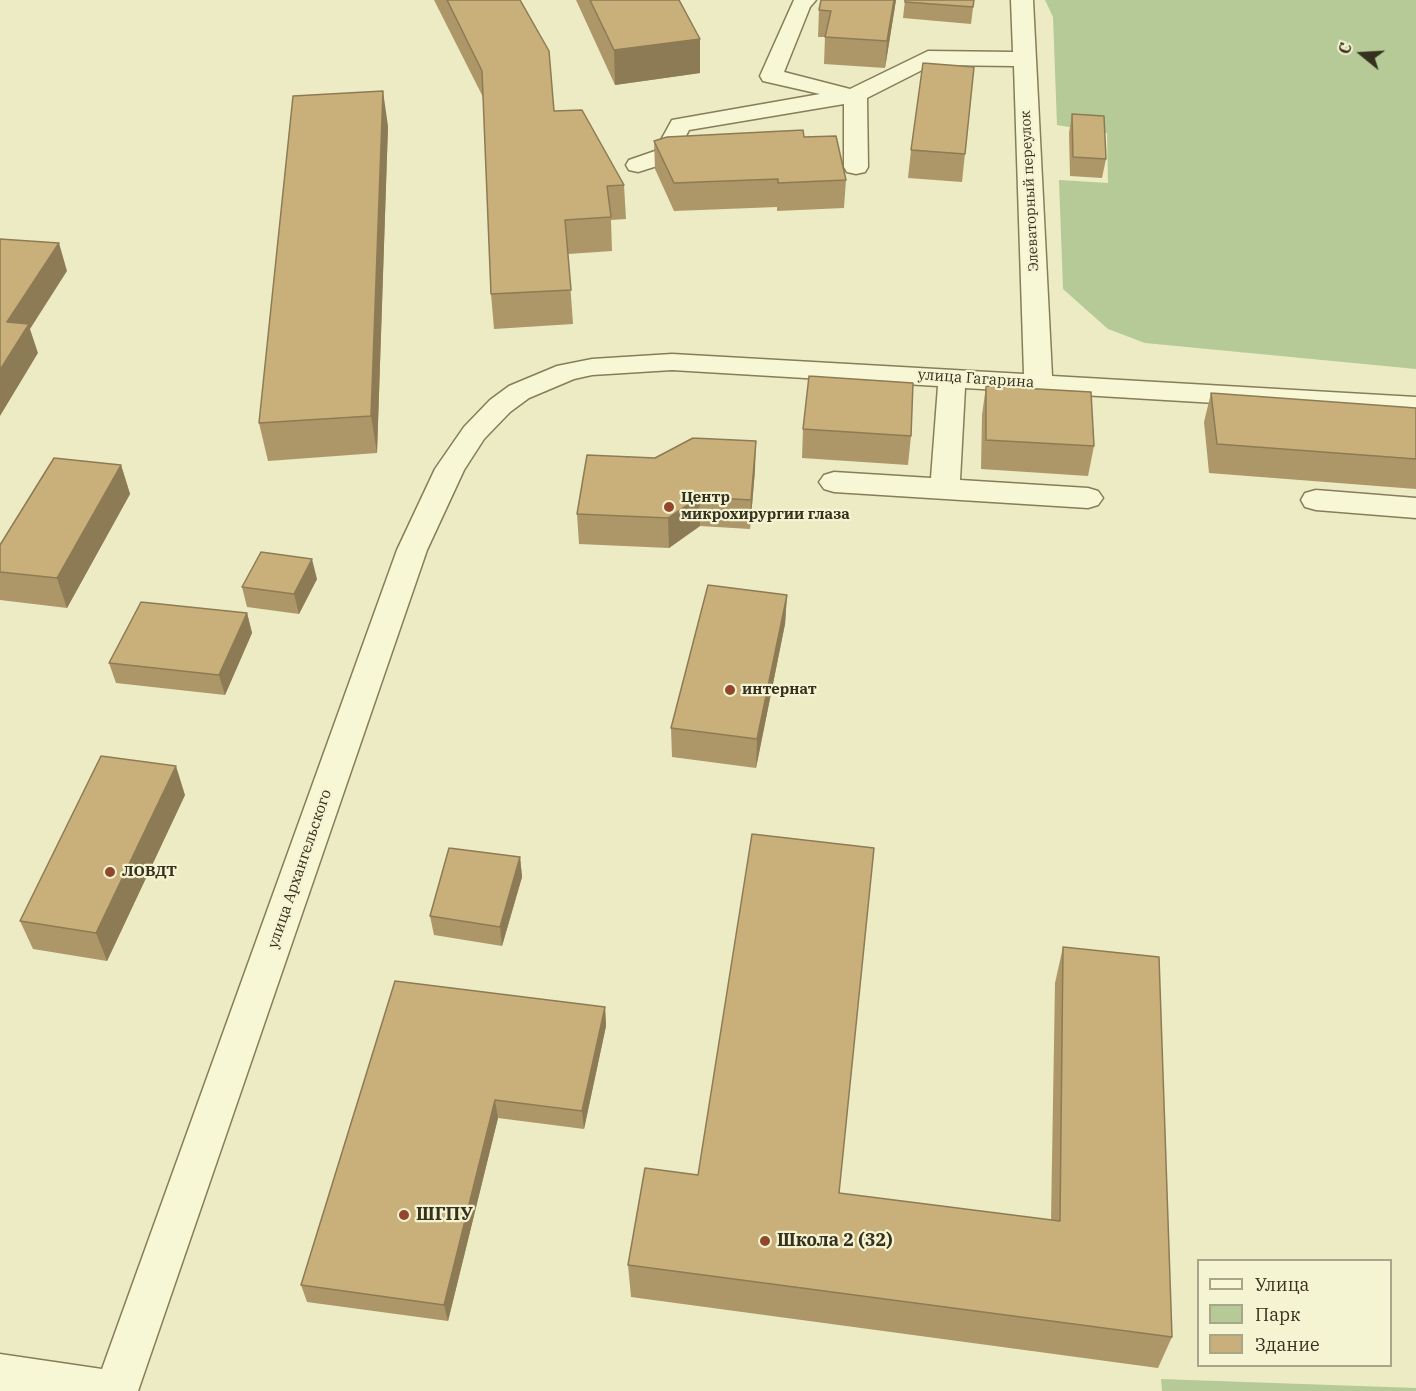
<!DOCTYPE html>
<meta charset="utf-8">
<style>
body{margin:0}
#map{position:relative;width:1416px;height:1391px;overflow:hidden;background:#ecebc3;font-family:"IBM Plex Serif",serif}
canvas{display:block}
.legend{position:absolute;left:1197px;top:1259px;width:195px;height:108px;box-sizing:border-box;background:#f4f3d2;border:2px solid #a8a58a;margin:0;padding:8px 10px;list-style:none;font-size:18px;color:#36301e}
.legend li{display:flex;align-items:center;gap:12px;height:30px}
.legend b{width:30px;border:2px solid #a8a58a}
.north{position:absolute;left:1332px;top:24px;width:60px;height:60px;-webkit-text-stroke:4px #f4f3d2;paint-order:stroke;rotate:288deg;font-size:16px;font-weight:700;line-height:24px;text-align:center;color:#36301e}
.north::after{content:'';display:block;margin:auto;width:21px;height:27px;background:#36301e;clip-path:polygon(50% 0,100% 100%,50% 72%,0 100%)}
</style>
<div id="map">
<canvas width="1416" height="1391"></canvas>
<ul class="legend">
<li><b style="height:8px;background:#f7f6d5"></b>Улица</li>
<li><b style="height:16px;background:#b6ca97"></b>Парк</li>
<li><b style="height:16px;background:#c9b07a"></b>Здание</li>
</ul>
<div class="north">С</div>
</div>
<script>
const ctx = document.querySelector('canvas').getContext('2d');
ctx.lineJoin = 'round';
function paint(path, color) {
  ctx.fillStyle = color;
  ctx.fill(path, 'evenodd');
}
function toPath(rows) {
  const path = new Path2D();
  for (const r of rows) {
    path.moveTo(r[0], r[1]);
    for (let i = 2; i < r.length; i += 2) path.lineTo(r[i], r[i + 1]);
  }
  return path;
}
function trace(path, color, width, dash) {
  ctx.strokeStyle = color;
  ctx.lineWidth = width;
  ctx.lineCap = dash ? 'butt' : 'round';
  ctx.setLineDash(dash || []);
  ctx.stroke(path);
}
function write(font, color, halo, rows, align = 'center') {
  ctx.font = font + ' "IBM Plex Serif",serif';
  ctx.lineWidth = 4.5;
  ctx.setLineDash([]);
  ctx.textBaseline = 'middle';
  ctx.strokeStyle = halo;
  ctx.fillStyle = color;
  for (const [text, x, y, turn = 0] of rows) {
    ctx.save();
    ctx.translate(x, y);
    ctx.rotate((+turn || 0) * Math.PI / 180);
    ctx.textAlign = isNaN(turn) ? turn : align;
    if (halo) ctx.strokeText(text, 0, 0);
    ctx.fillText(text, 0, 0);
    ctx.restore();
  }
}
const green = toPath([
 [1045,0,1416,0,1416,369,1145,343,1108,329,1063,289,1059,180,1108,183,1107,133,1057,125,1053,17],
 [1161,1379,1416,1388,1416,1391,1162,1391]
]);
const minor = toPath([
 [794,0,816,0,810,7,784,72,850,89,928,51,1013,52,1011,0,1033,0,1052,376,1416,397,1416,415,965,388,960,480,1088,488,1098,491,1103,498,1098,505,1088,508,834,492,824,489,819,482,824,475,834,472,931,478,938,386,672,370,592,375,574,379,529,398,510,412,484,439,464,470,427,550,138,1391,0,1391,0,1354,102,1369,397,550,435,469,464,427,490,400,509,386,557,366,592,359,672,354,1024,374,1014,66,932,65,867,98,868,167,865,172,856,174,847,172,844,167,844,104,689,130,673,161,638,172,629,170,626,165,629,160,655,151,672,120,820,94,763,81,760,76,794,0],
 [1316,490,1416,498,1416,518,1316,510,1305,507,1301,500,1305,493,1316,490]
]);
const wall = toPath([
 [434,0,520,0,554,111,624,185,626,219,611,220,612,251,568,254,573,324,494,329,491,294,484,99],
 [576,0,679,0,700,39,700,73,615,85],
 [896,0,885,68,824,64,825,37,818,37,819,10],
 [905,0,974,0,971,24,903,18],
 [974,67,962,182,908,178,911,150],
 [1072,114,1106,159,1102,178,1070,176,1069,133],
 [388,126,377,453,268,461,259,423],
 [804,137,846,180,844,208,777,211,777,207,674,211,655,169,654,141],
 [986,386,1094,446,1088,476,981,469,982,415],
 [1211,393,1416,408,1416,489,1209,473,1204,422],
 [803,429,911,436,908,465,802,458],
 [121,465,130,494,67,608,0,600,0,545],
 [755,470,750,529,700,526,669,548,579,544,577,514],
 [317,579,299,614,247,607,242,587],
 [787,595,785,624,756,768,672,757,671,728],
 [247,613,252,633,225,695,116,683,109,663],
 [185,795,107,961,33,949,20,921],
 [520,857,522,877,502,946,434,935,430,916],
 [1063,947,1172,1337,1158,1368,631,1297,628,1265,839,1193,1051,1220,1055,983],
 [395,981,605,1007,606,1026,584,1129,498,1118,448,1321,307,1302,301,1285]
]);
const shadedWall = toPath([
 [894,0,896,0,885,68,887,41],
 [700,39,700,73,615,85,614,50],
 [383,91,388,126,377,453,371,416],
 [59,243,67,271,30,329,38,353,0,416,0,370,7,322],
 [756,441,755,470,750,529,751,500],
 [121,465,130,494,67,608,57,578],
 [699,497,700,526,669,548,668,518],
 [312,559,317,579,299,614,294,594],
 [787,595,785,624,756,768,757,739],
 [247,613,252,633,225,695,219,675],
 [176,766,185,795,107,961,96,933],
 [520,857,522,877,502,946,500,927],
 [605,1007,606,1026,584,1129,582,1111],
 [495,1100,498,1118,448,1321,444,1305]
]);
const building = toPath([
 [447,0,520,0,549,51,554,111,582,110,624,185,607,186,611,217,565,220,571,290,491,294,482,71,447,0],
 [590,0,679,0,700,39,614,50,590,0],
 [821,0,894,0,887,41,825,37,831,11,819,10,821,0],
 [905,0,974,0,973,7,905,2,905,0],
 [923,63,974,67,965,154,911,150,923,63],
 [383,91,371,416,259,423,293,96,383,91],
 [1072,114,1104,116,1106,159,1073,157,1072,114],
 [803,130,804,137,836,136,846,180,778,183,778,179,674,183,654,141,667,137,803,130],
 [0,239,59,243,7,322,29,324,0,370,0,239],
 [809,376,913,383,911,436,803,429,809,376],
 [986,386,1091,392,1094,446,986,440,986,386],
 [1211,393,1416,408,1416,459,1217,444,1211,393],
 [693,438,756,441,751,500,699,497,668,518,577,514,587,455,655,458,693,438],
 [54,458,121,465,57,578,0,572,0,545,54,458],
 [261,552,312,559,294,594,242,587,261,552],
 [708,585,787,595,757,739,671,728,708,585],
 [141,602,247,613,219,675,109,663,141,602],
 [101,756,176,766,96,933,20,921,101,756],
 [752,834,874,848,839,1193,1060,1221,1063,947,1159,957,1172,1337,628,1265,645,1168,698,1175,752,834],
 [449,848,520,857,500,927,430,916,449,848],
 [395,981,605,1007,582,1111,495,1100,444,1305,301,1285,395,981]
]);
const markers = [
 [669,507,6,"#92472d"],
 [730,690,6,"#92472d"],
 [110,872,6,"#92472d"],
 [404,1215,6,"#92472d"],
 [765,1241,6,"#92472d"]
];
const farStreetnames = [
 ["Элеваторный переулок",1030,191,-93]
];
const streetNames = [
 ["улица Гагарина",976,379,4],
 ["улица Архангельского",300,869,-71]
];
const poiNames = [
 ["Центр",681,498],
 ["микрохирургии глаза",681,515],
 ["интернат",742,690],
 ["ЛОВДТ",122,872]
];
const nearPoinames = [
 ["ШГПУ",416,1215],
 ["Школа 2 (32)",777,1241]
];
paint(green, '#b6ca97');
trace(minor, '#867d5a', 3);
paint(minor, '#f7f6d5');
paint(wall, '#ad9769');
paint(shadedWall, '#8d7b55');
paint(building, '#c9b07a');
trace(building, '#8d7b55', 1.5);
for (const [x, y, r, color] of markers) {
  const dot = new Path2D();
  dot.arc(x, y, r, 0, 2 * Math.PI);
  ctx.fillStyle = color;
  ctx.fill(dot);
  trace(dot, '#f4f3d2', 2);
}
write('14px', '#36301e', '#f4f3d2', farStreetnames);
write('15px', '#36301e', '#f4f3d2', streetNames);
write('bold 15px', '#36301e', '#f4f3d2', poiNames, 'left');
write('bold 18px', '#36301e', '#f4f3d2', nearPoinames, 'left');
</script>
